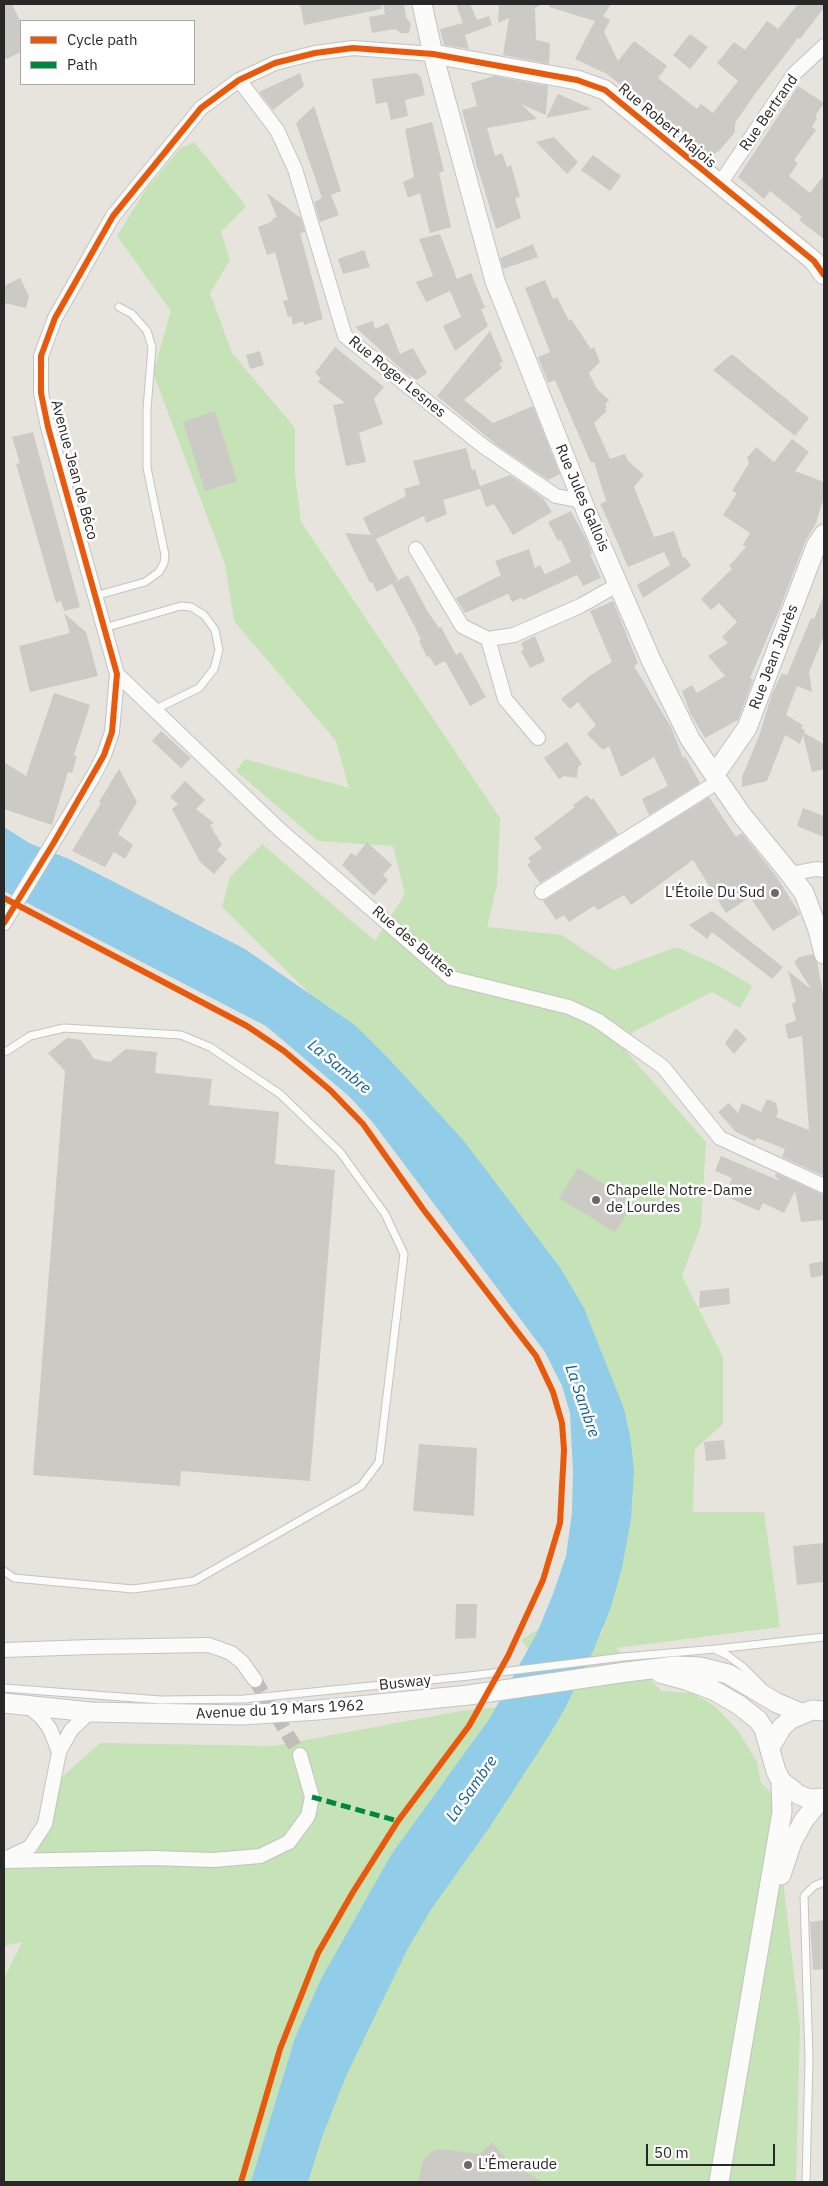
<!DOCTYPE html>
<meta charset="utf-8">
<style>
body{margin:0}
#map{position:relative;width:828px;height:2186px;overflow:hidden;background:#e7e4de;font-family:"IBM Plex Sans",sans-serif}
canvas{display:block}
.frame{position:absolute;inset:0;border:5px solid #282828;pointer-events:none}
.legend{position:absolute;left:20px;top:20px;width:175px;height:65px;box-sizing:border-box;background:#fff;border:1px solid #a9a9a9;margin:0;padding:6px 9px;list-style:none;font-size:15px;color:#282828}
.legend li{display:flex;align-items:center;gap:10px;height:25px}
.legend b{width:25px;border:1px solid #a9a9a9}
.scale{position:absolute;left:646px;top:2144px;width:129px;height:22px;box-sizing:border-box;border:2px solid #282828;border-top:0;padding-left:6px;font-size:15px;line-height:18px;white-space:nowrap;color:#282828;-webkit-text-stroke:4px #fff;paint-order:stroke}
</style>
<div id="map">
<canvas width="828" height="2186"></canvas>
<div class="frame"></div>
<ul class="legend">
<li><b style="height:6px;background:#e8590c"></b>Cycle path</li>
<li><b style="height:6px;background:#00873e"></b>Path</li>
</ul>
<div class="scale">50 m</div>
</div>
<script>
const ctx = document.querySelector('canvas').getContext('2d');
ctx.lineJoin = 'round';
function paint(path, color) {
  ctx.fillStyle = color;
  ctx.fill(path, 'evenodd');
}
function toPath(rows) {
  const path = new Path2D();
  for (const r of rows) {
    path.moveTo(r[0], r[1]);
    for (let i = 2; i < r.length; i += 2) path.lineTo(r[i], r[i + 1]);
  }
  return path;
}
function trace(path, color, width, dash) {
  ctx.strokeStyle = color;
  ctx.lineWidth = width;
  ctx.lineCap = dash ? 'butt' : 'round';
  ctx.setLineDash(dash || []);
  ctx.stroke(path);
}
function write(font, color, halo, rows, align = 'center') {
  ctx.font = font + ' "IBM Plex Sans",sans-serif';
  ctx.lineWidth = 5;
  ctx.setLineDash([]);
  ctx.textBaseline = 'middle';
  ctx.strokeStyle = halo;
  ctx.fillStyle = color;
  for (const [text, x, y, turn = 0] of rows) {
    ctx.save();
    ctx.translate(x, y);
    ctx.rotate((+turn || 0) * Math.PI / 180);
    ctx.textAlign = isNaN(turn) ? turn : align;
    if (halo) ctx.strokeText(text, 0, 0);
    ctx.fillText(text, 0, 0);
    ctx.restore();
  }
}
const green = toPath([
 [194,142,246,206,221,232,230,260,210,293,232,353,295,428,295,475,301,522,500,818,497,885,487,927,562,935,614,970,677,947,719,966,752,986,740,1008,712,992,633,1032,625,1050,706,1142,701,1225,682,1276,723,1357,723,1424,695,1449,693,1512,764,1512,780,1627,616,1648,662,1691,693,1693,716,1707,739,1732,757,1762,761,1783,773,1794,800,2026,796,2182,4,2182,4,1978,22,1942,4,1946,4,1867,33,1864,62,1777,100,1743,274,1746,460,1711,569,1699,521,1640,573,1608,602,1635,627,1477,386,1069,222,907,230,877,262,844,375,941,405,894,393,846,318,841,236,771,245,759,349,788,336,741,234,621,225,564,153,373,171,311,117,236,146,189,181,148]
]);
const water = toPath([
 [4,827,29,843,69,859,245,949,356,1026,390,1060,463,1140,559,1266,584,1308,624,1409,630,1436,634,1469,631,1519,622,1568,610,1610,594,1649,564,1710,548,1737,489,1828,432,1908,408,1948,346,2076,322,2137,308,2182,251,2182,295,2038,321,1979,391,1855,490,1718,537,1633,553,1594,566,1556,572,1513,573,1472,570,1413,562,1386,545,1352,374,1124,350,1097,266,1026,4,891]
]);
const building = toPath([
 [4,4,12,4,21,23,21,52,4,60],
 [300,4,381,4,382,9,304,25],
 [383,4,404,4,406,17,411,24,409,33,401,33,395,29,372,33,369,17,385,14],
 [456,4,470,4,477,20,489,16,492,25,465,35,469,49,444,45,440,29,463,23],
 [499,4,543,4,535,8,536,40,550,43,549,64,503,55,509,18,498,23],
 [550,4,611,4,603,16,610,20,604,32,618,61,634,41,667,66,658,78,697,109,701,104,713,113,738,81,717,63,734,42,745,50,767,21,778,29,798,4,824,4,824,8,800,39,798,38,755,94,735,123,735,132,719,151,710,156,607,74,575,59,595,21,549,7],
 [690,34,708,47,690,69,673,55],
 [300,73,304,86,273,110,259,92],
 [416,73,421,77,425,95,405,100,408,116,391,120,387,102,376,104,372,79],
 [494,76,548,86,546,115,521,104,537,119,487,128,495,156,502,153,507,167,511,165,520,197,515,198,521,218,496,229,480,175,475,162,476,162,462,110,477,106,471,83],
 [798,86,824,103,815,116,817,118,812,127,816,130,794,160,798,163,789,176,810,193,824,175,824,239,799,220,802,217,770,191,764,199,738,177],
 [558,94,592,109,546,118],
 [314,106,341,191,331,195,339,215,320,222,314,202,322,198,296,123],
 [432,122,444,171,439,173,451,227,430,233,420,193,408,198,403,182,414,177,405,129],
 [554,137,578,162,567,174,536,142],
 [593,155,621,176,610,191,581,170],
 [267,193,301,218,305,232,300,233,323,319,304,325,303,321,293,325,291,316,288,317,283,301,288,300,275,252,267,255,258,227,269,223,273,220,273,218,277,217],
 [440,234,457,279,471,273,485,308,481,309,488,326,455,351,443,326,461,317,450,291,426,302,416,282,433,276,419,239],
 [533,244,538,257,503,269,500,258],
 [364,250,370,267,343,274,338,259],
 [20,278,29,296,26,308,4,303,4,286],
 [545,280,553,299,557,297,569,321,571,319,591,349,594,347,600,362,589,373,597,389,609,400,605,404,607,407,605,409,607,411,594,423,610,459,625,454,628,461,644,475,634,487,654,537,674,531,683,558,685,557,691,566,643,598,637,585,670,565,664,552,628,567,605,514,600,504,606,501,594,462,591,463,555,380,548,383,538,357,550,352,525,288],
 [373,321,375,329,388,323,400,354,413,348,427,373,417,380,408,374,409,376,355,327],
 [490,331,503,362,499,363,502,368,464,400,493,423,533,406,560,474,548,480,498,446,437,396],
 [335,347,384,387,374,399,383,424,359,433,366,462,346,466,333,405,345,403,318,382,321,378,315,373],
 [260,351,264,365,250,369,246,355],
 [732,354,809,418,795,436,713,370],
 [215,411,237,481,205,491,183,422],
 [33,432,80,607,64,611,61,601,56,603,16,464,20,463,12,437],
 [792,439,809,452,795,471,824,482,824,497,816,523,805,542,780,608,750,678,753,680,738,720,705,738,690,713,682,691,692,685,697,693,725,676,708,656,728,643,722,637,737,622,719,603,711,610,701,599,732,569,729,566,746,547,743,545,750,533,723,515,737,493,732,491,749,463,747,458,756,447,774,462],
 [466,448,472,470,475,469,480,486,510,475,543,498,552,512,513,535,494,504,486,507,480,489,443,500,447,514,426,523,424,516,376,539,398,580,392,584,408,575,428,612,439,628,441,627,456,655,461,652,486,697,470,706,445,661,435,666,429,656,427,657,419,641,421,640,416,629,392,584,377,592,372,582,370,583,345,533,371,535,363,518,406,496,404,489,420,484,413,461],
 [571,511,587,541,592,554,590,554,601,578,583,586,577,575,523,600,521,598,512,602,508,594,465,613,456,598,501,575,495,561,529,549,535,568,540,565,545,574,571,562,561,540,558,541,548,522],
 [824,595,824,636,809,672,812,692,797,686,786,715,803,725,801,728,805,730,804,733,824,744,824,769,812,772,803,735,800,744,785,735,767,781,742,787,742,777,759,736,772,694,782,673,787,675,811,618,814,619],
 [613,601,638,663,634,666,671,727,683,758,685,756,700,783,649,815,642,799,668,786,654,757,621,777,609,746,603,750,587,734,596,725,578,702,570,709,561,699,591,675,612,662,590,611],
 [64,613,86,632,98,676,30,692,19,646,70,633],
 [535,636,545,661,530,668,521,651,524,650,521,643],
 [54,693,90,705,74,755,77,756,72,773,68,772,52,825,4,809,4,762,26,776],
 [161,731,191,758,181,768,152,741],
 [567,742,582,764,578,767,577,778,564,776,559,779,544,758],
 [119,769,137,802,118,834,133,845,125,859,114,852,105,867,72,851,101,803,99,802],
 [185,781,205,800,196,809,214,823,210,825,222,845,217,850,227,859,214,874,200,862,172,809,178,804,170,797],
 [587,795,591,800,593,798,618,834,540,883,527,865,531,862,528,858,542,848,534,838,575,807,573,805],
 [709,797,736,837,742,833,776,876,800,914,773,931,750,897,726,913,693,860,631,905,624,895,598,910,594,906,569,922,564,915,556,920,543,901],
 [803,808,824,816,824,837,797,826],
 [367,842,392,865,383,875,388,880,374,896,342,865,351,853,356,856],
 [712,911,783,967,772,979,712,932,707,939,689,925],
 [813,954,817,962,824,997,824,1176,782,1157,785,1149,757,1138,755,1141,736,1132,718,1112,729,1103,738,1113,742,1103,761,1112,767,1099,776,1103,778,1112,776,1117,809,1130,802,1036,788,1039,785,1025,796,1020,792,1004,796,1001,788,971,811,989,794,962,799,957],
 [736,1028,747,1039,734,1054,725,1043],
 [67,1038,81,1040,94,1059,110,1062,126,1049,157,1052,155,1073,212,1079,209,1105,279,1112,275,1164,335,1170,310,1481,181,1471,180,1486,33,1475,65,1071,48,1053],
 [721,1156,780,1181,775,1176,776,1173,824,1195,824,1220,801,1222,795,1191,784,1213,763,1203,759,1211,725,1196,732,1178,715,1171],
 [578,1168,634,1203,615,1232,559,1198],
 [824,1261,824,1275,811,1278,809,1264],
 [729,1288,730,1304,699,1308,700,1291],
 [724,1440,726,1459,706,1461,704,1442],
 [419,1444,477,1448,474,1516,413,1511],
 [824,1543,824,1582,797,1585,793,1546],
 [456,1604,477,1604,476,1638,455,1639],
 [824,1920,824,1969,813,1970,810,1922],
 [492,2142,508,2161,543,2182,418,2182,423,2160,430,2153,440,2149,480,2154]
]);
const streetTunnel = toPath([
 [255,1680,300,1755]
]);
const lane = toPath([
 [95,596,145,582,159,572,164,563,165,555,147,468,147,409,152,347,147,331,132,314,119,307],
 [104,628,181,606,191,607,204,615,215,630,219,650,214,669,199,688,154,710],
 [4,1571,14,1578,133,1589,194,1581,361,1486,379,1462,404,1254,385,1214,340,1152,280,1094,210,1047,181,1035,64,1028,30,1036,7,1051],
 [716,1650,727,1655,743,1667,762,1686],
 [4,1688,161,1700,244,1699,469,1676,623,1657,716,1649,824,1637],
 [806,2182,809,2059,804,1896,814,1886,824,1882]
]);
const street = toPath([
 [239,80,277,130,295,169,345,336,483,446,556,496,582,501],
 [719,185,794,74,824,46],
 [416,549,462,626,488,639,514,635,580,606,619,584],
 [488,639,505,699,538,738],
 [117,674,280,830,451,978,569,1007,597,1020,663,1067,720,1138,824,1186],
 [790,874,816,869,824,870],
 [542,892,719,781],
 [4,923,94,775,104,755,112,732,117,674,48,427,41,393,41,356,55,318,113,216,201,108,239,80,275,63,315,53,353,48,433,54],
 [4,1650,90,1647,209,1645,231,1653,242,1662,255,1680],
 [27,1705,42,1718,50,1729,59,1752],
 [7,1858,30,1847,45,1824,59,1752,71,1730,90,1712],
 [4,1861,154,1858,213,1860,260,1856,289,1842,308,1816,312,1797,300,1755]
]);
const secondary = toPath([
 [422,4,433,54,495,281,587,513,651,660,690,739,741,814,790,874,804,893,818,930,824,954],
 [433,54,577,80,605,90,814,261,824,275],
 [715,774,747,728,816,546,824,534],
 [660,1673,686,1680,713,1690,739,1705,758,1720,764,1729,776,1771,781,1781,799,1795,810,1799,824,1798],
 [4,1703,90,1712,242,1715,318,1710,469,1695,626,1672,676,1666,700,1667,728,1674,777,1703,801,1713],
 [770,1747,782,1727,791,1719,812,1710,824,1711],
 [781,1875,792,1842,804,1820,821,1799],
 [719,2182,782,1812,781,1781]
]);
const quiet = toPath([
 [312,1797,398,1821]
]);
const cycleway = toPath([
 [4,898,247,1026,284,1051,330,1090,363,1124,423,1209,536,1356,553,1392,562,1423,564,1450,560,1523,543,1580,508,1656,469,1726,398,1821,353,1892,318,1953,280,2049,241,2182],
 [4,923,53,844,104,755,112,732,117,674,48,427,41,393,41,356,55,318,113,216,201,108,239,80,275,63,315,53,353,48,433,54,577,80,605,90,814,261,824,275]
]);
const markers = [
 [775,893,5,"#6b6a68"],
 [596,1200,5,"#6b6a68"],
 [468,2165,5,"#6b6a68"]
];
const streetNames = [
 ["Rue Bertrand",769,113,-55],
 ["Rue Robert Majois",667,126,40],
 ["Rue Roger Lesnes",397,377,39],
 ["Avenue Jean de Béco",74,470,75],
 ["Rue Jules Gallois",582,498,67],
 ["Rue Jean Jaurès",774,657,-69],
 ["Rue des Buttes",413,942,40],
 ["Busway",405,1683,-6],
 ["Avenue du 19 Mars 1962",280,1710,-3]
];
const poiNames = [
 ["L'Étoile Du Sud",765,893,"right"],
 ["Chapelle Notre-Dame",606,1191],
 ["de Lourdes",606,1208],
 ["L'Émeraude",478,2165]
];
const waterNames = [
 ["La Sambre",339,1067,39],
 ["La Sambre",582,1401,71],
 ["La Sambre",472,1789,-55]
];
paint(green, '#c5e3b6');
paint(water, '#91cce9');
paint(building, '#cccac5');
trace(streetTunnel, '#c1beba', 14, [14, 7]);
trace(lane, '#c4c3c4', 9);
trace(street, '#c4c3c4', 16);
trace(secondary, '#c4c3c4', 21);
trace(lane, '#fbfbfa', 7);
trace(street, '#fbfbfa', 14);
trace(secondary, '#fbfbfa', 19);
trace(quiet, '#00873e', 5, [10, 5]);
trace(cycleway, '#e8590c', 6);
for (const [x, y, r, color] of markers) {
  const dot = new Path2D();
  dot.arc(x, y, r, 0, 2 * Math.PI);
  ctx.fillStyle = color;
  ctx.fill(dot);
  trace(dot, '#fff', 2);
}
write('15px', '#282828', '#fff', streetNames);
write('15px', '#282828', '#fff', poiNames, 'left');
write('italic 16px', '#0d5d98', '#fff', waterNames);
</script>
